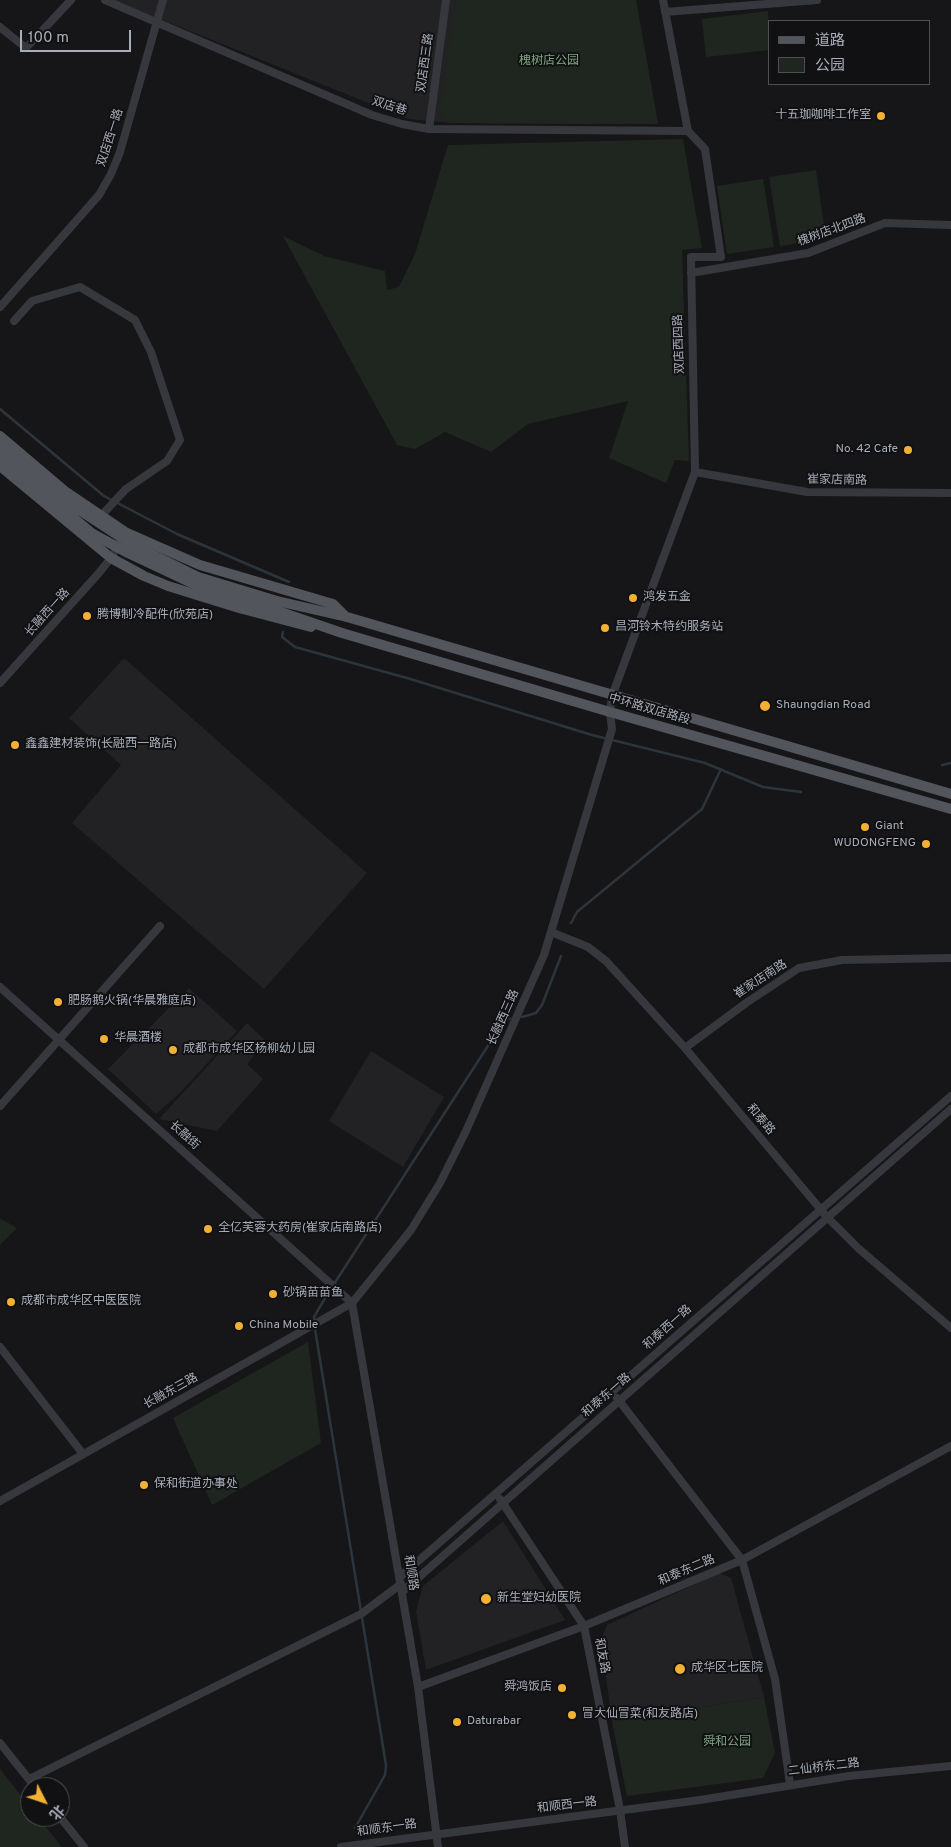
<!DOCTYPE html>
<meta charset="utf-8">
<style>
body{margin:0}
#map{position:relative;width:951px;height:1847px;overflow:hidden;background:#161618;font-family:Overpass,"Noto Sans SC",sans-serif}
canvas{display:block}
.legend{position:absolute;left:768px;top:20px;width:162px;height:65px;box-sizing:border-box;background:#111113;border:1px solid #4d4f55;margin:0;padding:6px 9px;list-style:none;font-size:15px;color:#a8adb8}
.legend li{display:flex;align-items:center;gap:10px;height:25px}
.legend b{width:25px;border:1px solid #4d4f55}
.north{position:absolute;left:20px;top:1777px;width:50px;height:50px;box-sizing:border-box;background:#111113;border:1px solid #4d4f55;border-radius:50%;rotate:131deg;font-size:14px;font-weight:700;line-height:20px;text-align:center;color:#a8adb8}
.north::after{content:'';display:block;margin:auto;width:18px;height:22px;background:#f2b134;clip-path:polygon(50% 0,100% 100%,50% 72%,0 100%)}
.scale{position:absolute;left:20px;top:30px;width:111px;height:22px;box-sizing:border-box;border:2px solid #a8adb8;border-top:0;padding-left:6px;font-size:15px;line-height:18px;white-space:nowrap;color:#a8adb8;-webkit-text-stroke:4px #111113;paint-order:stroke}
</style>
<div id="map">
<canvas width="951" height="1847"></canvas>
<ul class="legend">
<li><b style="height:6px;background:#53555c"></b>道路</li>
<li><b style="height:14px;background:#1e261f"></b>公园</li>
</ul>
<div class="north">北</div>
<div class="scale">100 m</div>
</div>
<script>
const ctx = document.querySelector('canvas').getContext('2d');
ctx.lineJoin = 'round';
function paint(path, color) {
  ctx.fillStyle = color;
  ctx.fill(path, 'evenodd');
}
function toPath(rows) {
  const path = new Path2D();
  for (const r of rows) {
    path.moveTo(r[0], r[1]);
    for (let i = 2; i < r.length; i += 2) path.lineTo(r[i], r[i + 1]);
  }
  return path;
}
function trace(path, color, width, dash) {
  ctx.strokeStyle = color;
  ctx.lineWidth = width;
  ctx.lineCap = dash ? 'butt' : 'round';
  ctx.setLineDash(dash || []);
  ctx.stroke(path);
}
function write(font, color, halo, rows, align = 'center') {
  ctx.font = font + ' Overpass,"Noto Sans SC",sans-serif';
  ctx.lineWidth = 4;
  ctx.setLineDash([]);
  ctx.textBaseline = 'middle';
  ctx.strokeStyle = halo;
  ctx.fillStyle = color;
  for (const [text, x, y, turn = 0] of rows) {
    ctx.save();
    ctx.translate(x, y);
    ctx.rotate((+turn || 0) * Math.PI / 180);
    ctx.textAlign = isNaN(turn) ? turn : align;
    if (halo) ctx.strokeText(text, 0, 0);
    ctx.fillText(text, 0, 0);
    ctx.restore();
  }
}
const built = toPath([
 [113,0,636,0,658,124,450,123,408,119],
 [124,658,367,873,264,989,72,823,121,765,69,718],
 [189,988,237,1031,180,1093,156,1114,108,1069],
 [247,1023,266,1041,247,1064,263,1079,217,1131,159,1119],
 [371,1051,444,1097,403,1167,329,1121],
 [503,1521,565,1620,426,1670,416,1612,423,1586],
 [719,1573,731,1578,764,1697,612,1722,601,1640,607,1625]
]);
const green = toPath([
 [456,0,636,0,658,124,450,123,440,110],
 [768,11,770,50,706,57,702,19],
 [683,139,702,248,682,250,689,461,675,460,666,483,609,458,628,401,528,424,491,452,445,432,415,449,397,445,283,236,324,256,385,271,387,290,399,287,415,254,448,145],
 [816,170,826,239,780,246,769,177],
 [763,179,774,247,727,254,717,186],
 [0,1218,17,1228,0,1245],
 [308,1342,321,1443,212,1505,173,1418],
 [764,1697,775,1753,763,1778,627,1796,612,1722],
 [0,1769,30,1807,30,1817,38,1817,62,1847,0,1847]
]);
const stream = toPath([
 [0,409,104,496,177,534,289,582],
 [283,632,282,637,295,647,407,678,592,735,705,763,763,787,801,792],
 [942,765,951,763],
 [571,923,577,912,702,809,721,769],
 [522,1017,536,1013,542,1005,561,956],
 [334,1284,495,1035,502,1024,510,1018],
 [331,1288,314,1317,315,1329,386,1765,385,1775,355,1828]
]);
const minor = toPath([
 [105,0,372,115,402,124,429,129,688,131],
 [665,12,817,0],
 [0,27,26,48,71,0],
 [429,129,446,0],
 [691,273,808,253,885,223,951,225],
 [0,307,99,195,111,174,120,152,163,0],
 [14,321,32,301,80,287,135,320,151,352,180,440,167,461,126,489,100,517],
 [695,472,807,492,951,493],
 [0,683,98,574,111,558,125,533],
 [551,932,588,947,606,961,685,1048,827,1217,858,1248,951,1328],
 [0,987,352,1303],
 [685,1048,746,1003,799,968,842,960,951,958],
 [0,1106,160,926],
 [352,1303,418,1687,438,1847],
 [0,1347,83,1454],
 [617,1398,742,1560,775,1679,790,1784],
 [500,1499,584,1626,620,1810,625,1847],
 [0,1501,352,1303,411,1230,440,1183,466,1131,544,955,612,729,610,712,612,696,695,472,691,257,721,257,705,149,688,131,663,0],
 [400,1577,951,1096],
 [402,1592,951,1109],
 [418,1687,584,1626,742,1560,951,1446],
 [0,1743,35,1787],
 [29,1779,361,1614,401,1584],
 [60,1817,84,1847],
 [341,1847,700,1800,849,1776,951,1766]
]);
const major = toPath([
 [0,436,66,492,125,532,200,565,333,604,346,617],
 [0,466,111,558,144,576,168,586,239,608,311,627],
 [277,601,347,617,951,794],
 [275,610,342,633,610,712,951,809]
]);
const majorBridge = toPath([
 [0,445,61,498,133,545,198,577,277,601],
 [0,457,93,534,128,553,196,585,275,610]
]);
const markers = [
 [881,116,5,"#f2b134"],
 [908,450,5,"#f2b134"],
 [633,598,5,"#f2b134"],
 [87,616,5,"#f2b134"],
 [605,628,5,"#f2b134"],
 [765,706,6,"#f2b134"],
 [15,745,5,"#f2b134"],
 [865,827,5,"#f2b134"],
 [926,844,5,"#f2b134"],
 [58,1002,5,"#f2b134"],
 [104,1039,5,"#f2b134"],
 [173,1050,5,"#f2b134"],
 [208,1229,5,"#f2b134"],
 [273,1294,5,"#f2b134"],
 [11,1302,5,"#f2b134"],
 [239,1326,5,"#f2b134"],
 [144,1485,5,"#f2b134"],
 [486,1599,6,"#f2b134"],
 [680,1669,6,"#f2b134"],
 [562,1688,5,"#f2b134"],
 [572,1715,5,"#f2b134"],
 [457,1722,5,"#f2b134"]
];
const parkNames = [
 ["槐树店公园",549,62],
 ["舜和公园",727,1743]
];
const streetNames = [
 ["双店西三路",426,63,-82],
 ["双店巷",389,107,18],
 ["双店西一路",111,138,-72],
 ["槐树店北四路",832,231,-20],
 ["双店西四路",680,344,-92],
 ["崔家店南路",837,481,1],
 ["长融西一路",48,613,-48],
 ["中环路双店路段",649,710,16],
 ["崔家店南路",761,980,-33],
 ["长融西三路",504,1018,-66],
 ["和泰路",760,1120,50],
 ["长融街",184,1136,42],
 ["和泰西一路",668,1328,-42],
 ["长融东三路",171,1392,-29],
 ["和泰东一路",607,1396,-41],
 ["和泰东二路",687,1571,-23],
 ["和顺路",410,1573,81],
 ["和友路",601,1656,79],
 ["二仙桥东二路",824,1768,-7],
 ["和顺西一路",567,1806,-7],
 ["和顺东一路",387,1829,-8]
];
const poiNames = [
 ["十五珈·咖啡工作室",871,116,"right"],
 ["No. 42 Cafe",898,450,"right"],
 ["鸿发五金",643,598],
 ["腾博制冷配件(欣苑店)",97,616],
 ["昌河铃木特约服务站",615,628],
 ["Shaungdian Road",776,706],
 ["鑫鑫建材装饰(长融西一路店)",25,745],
 ["Giant",875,827],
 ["WUDONGFENG",916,844,"right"],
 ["肥肠鹅火锅(华晨雅庭店)",68,1002],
 ["华晨酒楼",114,1039],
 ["成都市成华区杨柳幼儿园",183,1050],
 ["全亿芙蓉大药房(崔家店南路店)",218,1229],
 ["砂锅苗苗鱼",283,1294],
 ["成都市成华区中医医院",21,1302],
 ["China Mobile",249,1326],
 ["保和街道办事处",154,1485],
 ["新生堂妇幼医院",497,1599],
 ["成华区七医院",691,1669],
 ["舜鸿饭店",552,1688,"right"],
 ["冒大仙冒菜(和友路店)",582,1715],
 ["Datura·bar",467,1722]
];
paint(built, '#222225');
paint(green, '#1e261f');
trace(stream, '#2c353c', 2.5);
trace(minor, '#37383d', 8);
trace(major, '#53555c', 10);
trace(majorBridge, '#53555c', 10);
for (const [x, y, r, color] of markers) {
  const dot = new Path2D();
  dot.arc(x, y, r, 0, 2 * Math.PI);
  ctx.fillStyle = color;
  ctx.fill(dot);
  trace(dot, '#111113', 2);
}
write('12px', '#7fa381', '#111113', parkNames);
write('12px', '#a8adb8', '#111113', streetNames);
write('12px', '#a8adb8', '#111113', poiNames, 'left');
</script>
